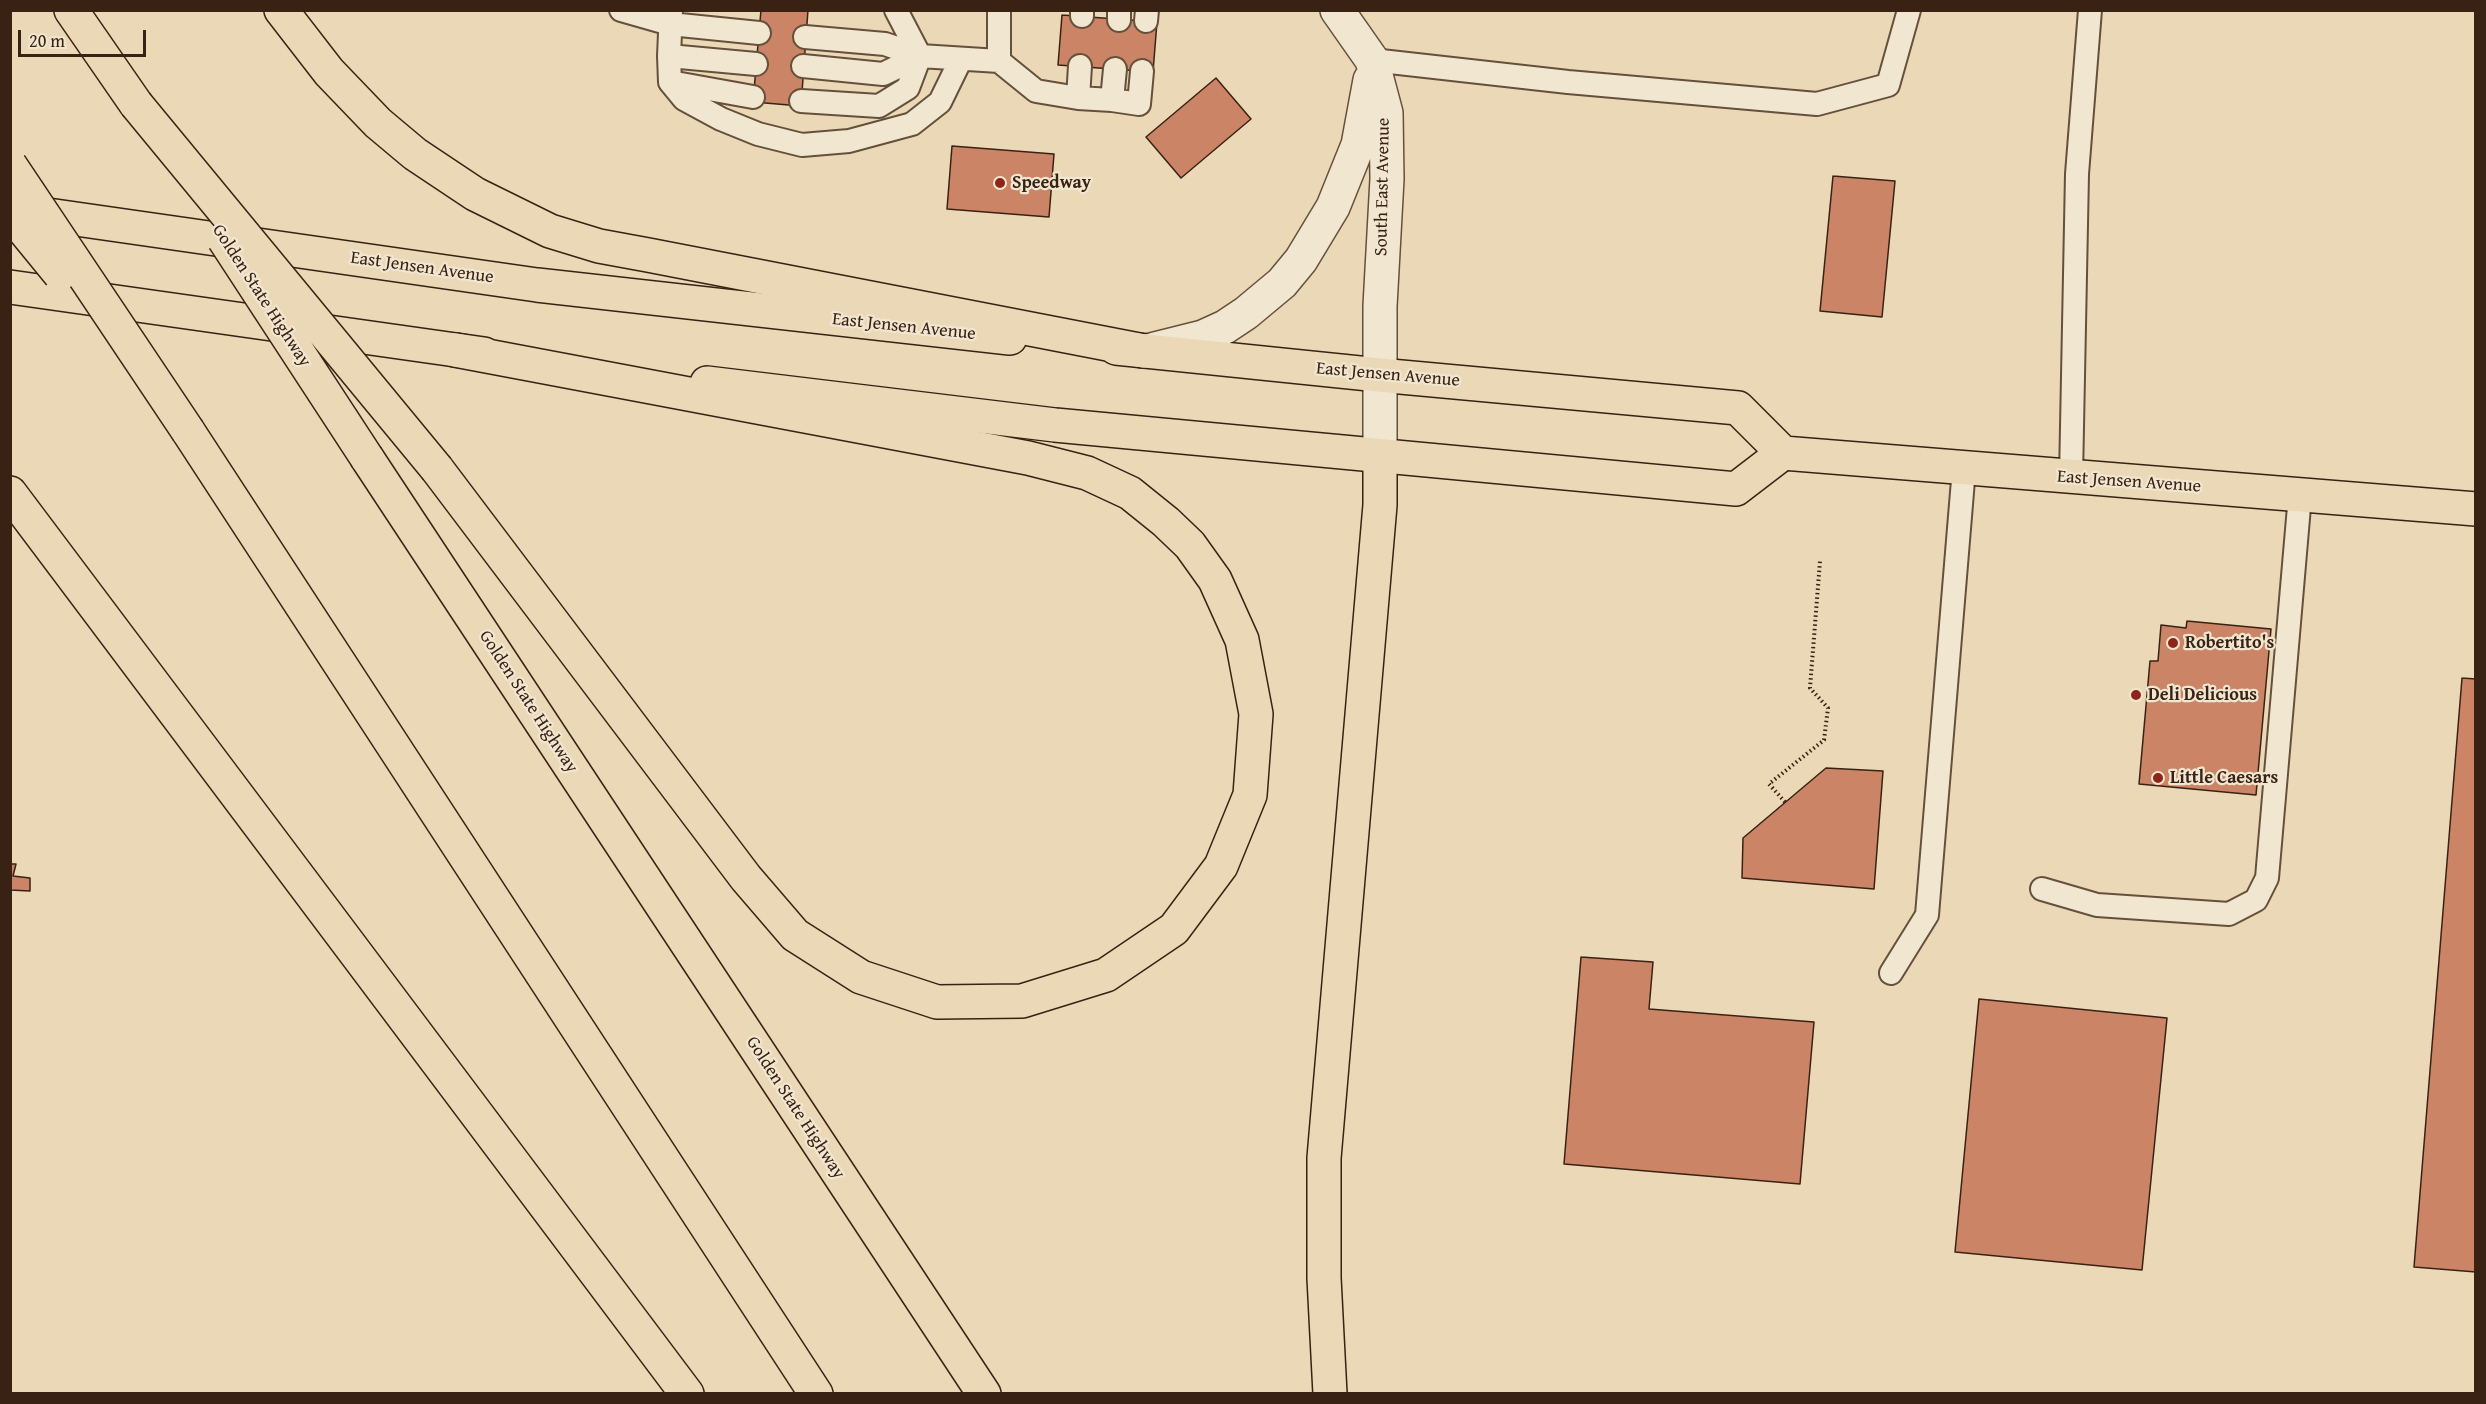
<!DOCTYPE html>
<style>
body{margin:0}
#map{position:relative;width:2486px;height:1404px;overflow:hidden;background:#ead8b6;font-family:"Gentium Book Plus",serif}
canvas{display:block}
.frame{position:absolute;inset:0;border:12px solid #392214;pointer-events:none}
.scale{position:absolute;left:18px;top:30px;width:128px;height:27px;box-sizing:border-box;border:3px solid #392214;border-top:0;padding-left:8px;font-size:18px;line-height:21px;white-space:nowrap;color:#392214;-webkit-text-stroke:4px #f1e6d0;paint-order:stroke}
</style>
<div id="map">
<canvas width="2486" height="1404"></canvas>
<div class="frame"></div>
<div class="scale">20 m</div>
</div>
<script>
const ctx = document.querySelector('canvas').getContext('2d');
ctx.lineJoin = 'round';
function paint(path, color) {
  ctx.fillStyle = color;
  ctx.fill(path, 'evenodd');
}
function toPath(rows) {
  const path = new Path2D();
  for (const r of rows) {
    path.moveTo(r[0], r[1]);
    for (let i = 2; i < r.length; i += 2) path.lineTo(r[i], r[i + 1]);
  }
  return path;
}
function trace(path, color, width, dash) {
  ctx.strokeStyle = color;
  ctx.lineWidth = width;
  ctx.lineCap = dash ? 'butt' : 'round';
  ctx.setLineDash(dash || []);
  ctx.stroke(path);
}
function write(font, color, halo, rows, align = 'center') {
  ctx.font = font + ' "Gentium Book Plus",serif';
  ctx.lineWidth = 4.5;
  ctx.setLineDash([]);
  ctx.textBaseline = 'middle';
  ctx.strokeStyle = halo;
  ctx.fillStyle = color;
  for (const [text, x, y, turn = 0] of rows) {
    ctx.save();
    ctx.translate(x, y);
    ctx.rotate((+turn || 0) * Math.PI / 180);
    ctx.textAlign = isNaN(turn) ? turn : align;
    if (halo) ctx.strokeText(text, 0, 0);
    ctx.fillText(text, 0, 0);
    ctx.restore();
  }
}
const building = toPath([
 [761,10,808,10,801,106,753,102,761,10],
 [1062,15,1157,22,1153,72,1058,65,1062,15],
 [1216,78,1251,119,1181,178,1146,137,1216,78],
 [952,146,1054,154,1049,217,947,209,952,146],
 [1833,176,1895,181,1882,317,1820,311,1833,176],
 [2187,621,2271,629,2256,795,2139,784,2150,661,2158,661,2161,625,2186,628,2187,621],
 [2462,678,2476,679,2476,1272,2414,1267,2462,678],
 [1826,768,1883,771,1874,889,1742,878,1743,838,1826,768],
 [10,864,16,864,13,876,30,878,30,891,10,890,10,864],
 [1581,957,1653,962,1649,1009,1814,1022,1800,1184,1564,1164,1581,957],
 [1979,999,2167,1018,2142,1270,1955,1252,1979,999]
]);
const path = toPath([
 [1785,802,1769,784,1824,740,1828,708,1810,688,1820,561]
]);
const lane = toPath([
 [621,10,670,24,759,33],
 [671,10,669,56,670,82,684,99,721,119,758,134,802,145,849,141,912,124,940,102,961,59],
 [999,10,999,61,1036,91,1078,98,1112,100,1115,69],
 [1082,16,1082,10],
 [1119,20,1119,10],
 [1146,21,1147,10],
 [805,37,885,44,920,56,999,61],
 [669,56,756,64],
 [1372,60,1568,82,1817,104,1888,85,1909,10],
 [803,66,883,74,920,56],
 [670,82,753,97],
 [1078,98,1080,66],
 [1112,100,1139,104,1142,71],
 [801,101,879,106,908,88,920,56,896,10],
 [2071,477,2077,174,2090,10],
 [2042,889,2097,905,2229,914,2256,900,2267,878,2300,495],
 [1891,973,1927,915,1964,468]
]);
const street = toPath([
 [1337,10,1372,60,1386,113,1387,179,1380,306,1380,456],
 [1151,350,1203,337,1225,327,1246,313,1282,283,1301,260,1333,207,1358,145,1370,80]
]);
const primary = toPath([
 [20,211,537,285,1010,338],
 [10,287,484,354],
 [1116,348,1379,375,1738,408,1783,453,2476,509],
 [707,383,1055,425,1736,489,1783,453]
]);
const highway = toPath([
 [71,10,136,104],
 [281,10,329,72,378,123,415,154,475,194,550,231,599,246,648,255,1144,351],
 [188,431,816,1394],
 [367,458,984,1394],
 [437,469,746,878,795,935,861,977,937,1002,1022,1001,1106,975,1174,929,1221,866,1250,795,1256,714,1242,640,1215,580,1190,545,1166,522,1130,493,1087,473,1028,458,455,350],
 [10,493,687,1394],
 [1330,1394,1324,1278,1324,1158,1380,505,1380,456]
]);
const highwayBridge = toPath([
 [136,104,437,469],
 [10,165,188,431],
 [10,213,60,274],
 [224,239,367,458]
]);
const markers = [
 [1000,183,6,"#8f2418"],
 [2173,643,6,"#8f2418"],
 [2136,695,6,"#8f2418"],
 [2158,778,6,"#8f2418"]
];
const poiNames = [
 ["Speedway",1012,183],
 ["Robertito's",2185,643],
 ["Deli Delicious",2148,695],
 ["Little Caesars",2170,778]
];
const streetNames = [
 ["South East Avenue",1383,187,-89],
 ["East Jensen Avenue",422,268,8],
 ["Golden State Highway",261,296,57],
 ["East Jensen Avenue",904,327,6],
 ["East Jensen Avenue",1388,375,5],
 ["East Jensen Avenue",2129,482,4],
 ["Golden State Highway",528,702,57],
 ["Golden State Highway",795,1108,57]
];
paint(building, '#cc8467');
trace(building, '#392214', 1.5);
trace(lane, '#65503c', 26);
trace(street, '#65503c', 36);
trace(primary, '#392214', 36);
trace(highway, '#392214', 36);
trace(path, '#392214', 4, [1.5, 3]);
trace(lane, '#f1e6d0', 22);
trace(street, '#f1e6d0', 33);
trace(primary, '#ead8b6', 33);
trace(highway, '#ead8b6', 33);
trace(highwayBridge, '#392214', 36, []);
trace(highwayBridge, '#ead8b6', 33);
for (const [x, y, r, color] of markers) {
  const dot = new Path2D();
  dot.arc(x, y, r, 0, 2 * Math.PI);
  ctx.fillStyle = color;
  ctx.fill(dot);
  trace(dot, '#f1e6d0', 2);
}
write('bold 18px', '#392214', '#f1e6d0', poiNames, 'left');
write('18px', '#392214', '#f1e6d0', streetNames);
</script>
